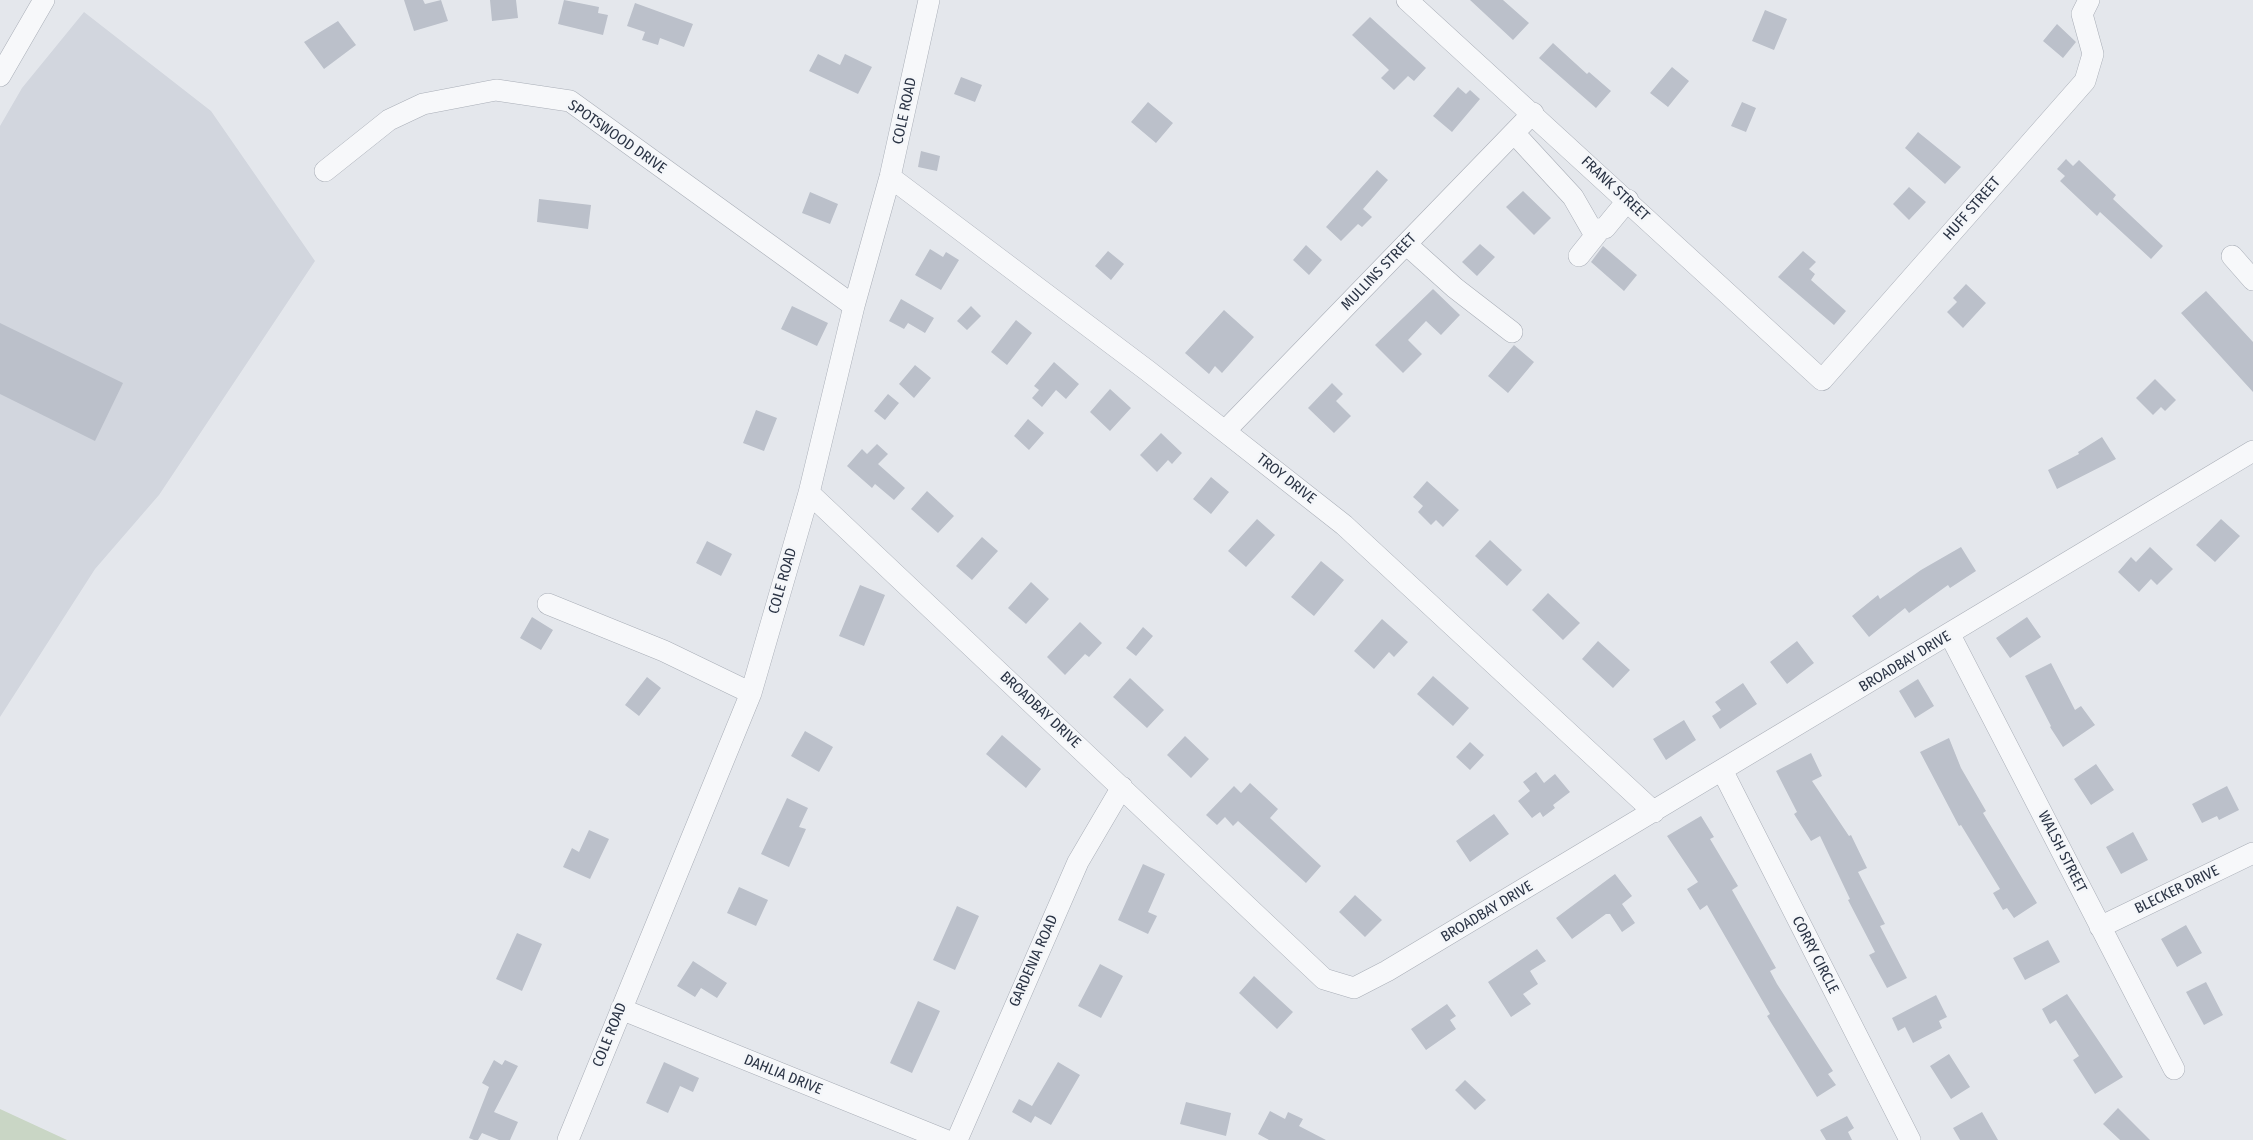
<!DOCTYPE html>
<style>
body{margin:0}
canvas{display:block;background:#e4e7ec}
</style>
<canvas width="2253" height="1140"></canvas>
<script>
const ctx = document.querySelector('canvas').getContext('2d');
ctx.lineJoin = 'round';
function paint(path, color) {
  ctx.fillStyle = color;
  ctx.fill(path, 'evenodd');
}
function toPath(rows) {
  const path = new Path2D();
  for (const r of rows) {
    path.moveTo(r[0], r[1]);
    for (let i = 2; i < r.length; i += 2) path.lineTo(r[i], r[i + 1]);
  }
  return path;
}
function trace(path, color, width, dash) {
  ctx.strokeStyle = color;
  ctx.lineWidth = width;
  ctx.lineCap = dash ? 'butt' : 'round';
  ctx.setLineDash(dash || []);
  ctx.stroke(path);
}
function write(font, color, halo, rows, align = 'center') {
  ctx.font = font + ' "Fira Sans Condensed",sans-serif';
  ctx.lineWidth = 5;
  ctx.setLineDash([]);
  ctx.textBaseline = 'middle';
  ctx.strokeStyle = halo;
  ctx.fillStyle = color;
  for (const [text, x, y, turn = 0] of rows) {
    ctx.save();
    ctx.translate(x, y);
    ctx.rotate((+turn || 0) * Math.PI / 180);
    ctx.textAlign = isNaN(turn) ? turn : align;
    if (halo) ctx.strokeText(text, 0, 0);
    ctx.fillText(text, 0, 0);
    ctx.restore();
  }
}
const built = toPath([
 [84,12,211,111,315,261,159,495,95,569,0,717,0,126,22,88]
]);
const green = toPath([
 [0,1109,67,1140,0,1140]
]);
const building = toPath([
 [404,0,423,0,425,4,441,0,448,21,414,31],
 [490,0,516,0,518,18,492,21],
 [564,0,599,7,598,13,608,15,603,35,558,24],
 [1470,0,1503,0,1529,23,1513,40],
 [635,3,693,24,684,47,660,38,658,45,642,40,645,32,627,26],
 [1765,10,1787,19,1774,50,1752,41],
 [1370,17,1426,68,1414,81,1408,76,1394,90,1381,78,1389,70,1352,35],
 [338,21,356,45,324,69,304,42],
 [2057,24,2076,42,2063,58,2043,41],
 [1553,43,1587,74,1589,72,1611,91,1596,108,1539,58],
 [818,54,840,65,845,54,872,67,858,94,809,71],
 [1672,67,1689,81,1668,107,1650,93],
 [961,77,982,85,975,102,954,94],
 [1458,87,1466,94,1470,90,1480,99,1452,132,1433,116],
 [1148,102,1173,123,1156,143,1131,122],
 [1742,102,1756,108,1746,132,1731,126],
 [1918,132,1961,167,1945,184,1905,148],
 [921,151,940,156,937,171,918,167],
 [2066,159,2073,166,2079,160,2116,195,2113,199,2163,246,2151,259,2100,212,2097,216,2060,181,2065,176,2057,169],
 [1377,170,1388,180,1363,209,1372,217,1362,227,1358,224,1341,241,1326,227],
 [1909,187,1926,202,1909,220,1893,204],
 [1523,191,1551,218,1534,235,1506,207],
 [810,192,838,204,830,224,802,213],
 [539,199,591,205,588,229,537,222],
 [1480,244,1495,257,1477,276,1462,262],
 [1306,245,1322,260,1309,275,1293,260],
 [1603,246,1637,275,1624,291,1591,262],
 [930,249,943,257,946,252,959,260,941,290,915,275],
 [1108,251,1124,264,1111,280,1095,266],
 [1803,251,1816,262,1809,269,1815,274,1811,280,1846,311,1834,325,1778,277],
 [1966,284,1986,303,1963,328,1947,312,1957,302,1953,298],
 [1433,289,1460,315,1441,335,1426,321,1408,340,1422,354,1403,373,1375,345],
 [2206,291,2253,342,2253,392,2181,313],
 [901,299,934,318,925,333,908,323,904,329,889,321],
 [792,306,828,323,817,346,781,329],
 [971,306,981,316,967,330,957,321],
 [1224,310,1254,337,1222,373,1215,366,1209,374,1185,353],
 [1016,320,1032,333,1007,365,991,352],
 [0,323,123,383,95,441,0,394],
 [1514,345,1534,362,1508,393,1488,376],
 [1054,362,1079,384,1066,399,1056,390,1042,407,1032,398,1039,390,1034,386],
 [915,365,931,378,914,398,899,384],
 [2155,379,2176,400,2165,411,2161,407,2153,415,2136,398],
 [1332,383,1343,394,1336,401,1351,416,1334,433,1308,408],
 [1110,389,1131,408,1110,431,1090,412],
 [888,394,899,403,885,420,874,411],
 [756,410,777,418,764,451,743,443],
 [1028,419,1044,433,1029,450,1014,436],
 [1161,433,1182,453,1172,464,1168,460,1157,472,1140,455],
 [2102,437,2116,459,2057,489,2048,470,2079,454,2078,452],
 [877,444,888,454,878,464,905,488,894,500,875,484,872,488,847,466,862,449,867,454],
 [1211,477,1229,492,1211,514,1193,499],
 [1427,481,1459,510,1443,527,1436,520,1431,525,1418,512,1423,506,1413,497],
 [927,491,954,516,938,533,911,509],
 [1257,519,1275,535,1246,567,1228,551],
 [2221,519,2240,536,2215,562,2196,545],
 [982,537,998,551,972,580,956,566],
 [1490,540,1522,570,1507,586,1475,556],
 [707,541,732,554,721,576,696,563],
 [1961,547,1976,571,1950,588,1948,585,1909,613,1905,608,1869,637,1852,616,1878,595,1880,599,1921,570],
 [2150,547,2173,569,2157,585,2151,579,2139,592,2118,572,2131,557,2136,562],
 [1321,561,1344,580,1314,616,1291,597],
 [1031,582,1049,599,1026,624,1008,608],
 [860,585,885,595,864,646,839,636],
 [1548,593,1580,623,1563,640,1532,610],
 [532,617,553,630,541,650,520,638],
 [2027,617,2041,637,2010,658,1996,638],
 [1382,619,1408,642,1394,657,1389,652,1374,669,1354,651],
 [1080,622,1102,643,1089,657,1085,654,1065,675,1047,657],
 [1143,627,1153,636,1136,656,1126,648],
 [1598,641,1630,670,1613,688,1582,659],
 [1797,641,1814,663,1787,684,1770,662],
 [2051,663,2075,710,2081,706,2095,725,2063,747,2050,727,2051,726,2025,676],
 [1433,676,1469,708,1453,726,1417,694],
 [647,677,661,688,639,716,625,705],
 [1130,678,1164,710,1147,728,1113,697],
 [1918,679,1934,706,1915,718,1899,691],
 [1743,683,1757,704,1720,729,1712,716,1721,710,1715,702],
 [1684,720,1696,740,1666,760,1653,739],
 [805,731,833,747,819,772,791,756],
 [1002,735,1041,769,1026,788,986,754],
 [1185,736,1209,759,1191,778,1167,755],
 [1949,738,1961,768,1986,811,1983,813,2037,903,2014,918,2007,908,2003,910,1993,893,2000,889,1961,825,1959,826,1920,752],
 [1470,742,1484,755,1470,770,1456,757],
 [1811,753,1822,776,1812,781,1849,836,1851,835,1867,868,1858,872,1885,924,1880,926,1907,978,1887,988,1869,955,1875,952,1848,900,1850,899,1820,836,1811,841,1794,814,1797,812,1776,771],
 [2096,764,2114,790,2091,805,2074,779],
 [1536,772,1544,783,1555,774,1570,792,1553,805,1555,808,1543,817,1540,812,1532,818,1518,801,1530,791,1523,782],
 [1250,783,1278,809,1270,818,1321,866,1306,883,1238,821,1233,826,1225,817,1217,825,1206,815,1234,786,1241,793],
 [2227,786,2239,810,2219,820,2217,816,2202,823,2192,804],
 [787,798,808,808,799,827,806,829,789,867,761,854],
 [1494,814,1509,834,1470,862,1456,841],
 [1701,816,1714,837,1710,839,1738,886,1732,890,1776,968,1770,971,1777,984,1833,1071,1828,1074,1836,1085,1817,1097,1767,1016,1770,1014,1707,905,1700,910,1687,889,1698,882,1667,836],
 [589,830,609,839,590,879,563,867,572,848,579,852],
 [2133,832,2148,860,2121,874,2106,847],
 [1143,864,1165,874,1148,912,1157,916,1148,934,1118,920],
 [1615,874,1632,896,1622,904,1635,923,1622,932,1610,914,1606,914,1572,939,1556,918],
 [739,887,768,900,756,926,727,913],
 [1355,895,1382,920,1365,937,1339,912],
 [957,906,979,916,955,970,933,960],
 [2186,925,2202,953,2177,967,2161,939],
 [517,933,542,944,522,991,496,979],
 [2048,940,2060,962,2025,980,2013,958],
 [1537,949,1546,961,1530,971,1538,984,1523,994,1531,1004,1511,1017,1488,982],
 [693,961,727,983,717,998,701,988,695,997,677,986],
 [1100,964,1123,976,1101,1018,1078,1006],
 [1254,976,1293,1012,1277,1029,1239,993],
 [2206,982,2223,1015,2204,1025,2186,992],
 [2067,994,2123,1077,2095,1094,2073,1060,2079,1056,2056,1020,2050,1024,2042,1009],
 [1936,995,1947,1017,1939,1021,1942,1028,1913,1043,1905,1027,1898,1031,1892,1018],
 [918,1001,940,1011,912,1073,890,1063],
 [1447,1004,1456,1016,1450,1020,1456,1029,1426,1050,1411,1029],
 [1949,1054,1970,1087,1951,1099,1930,1066],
 [494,1060,502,1065,505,1060,518,1066,494,1112,518,1122,510,1140,499,1140,482,1133,478,1140,474,1140,469,1138,489,1087,482,1083],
 [664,1062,699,1078,693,1092,680,1086,668,1113,646,1103],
 [1058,1062,1080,1075,1051,1125,1035,1116,1031,1123,1012,1112,1019,1099,1032,1106],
 [1465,1080,1486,1100,1475,1110,1455,1090],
 [1186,1102,1231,1113,1226,1136,1180,1124],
 [2118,1108,2150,1140,2120,1140,2103,1124],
 [1270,1111,1285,1119,1288,1112,1303,1119,1299,1126,1326,1140,1269,1140,1258,1134],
 [1982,1112,1998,1140,1960,1140,1953,1128],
 [1847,1116,1854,1128,1848,1132,1852,1140,1826,1140,1820,1130]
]);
const minor = toPath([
 [1407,0,1822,380,2085,81,2093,54,2082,14,2089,0],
 [0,76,44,0],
 [1514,133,1573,197,1592,230,1605,228,1628,200],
 [325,171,389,120,423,104,496,90,570,101,854,306],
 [890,177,1148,371,1344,525,1654,812],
 [1406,244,1455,288,1512,332],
 [1579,256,1599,231],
 [2232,256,2253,280],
 [1225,431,1533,113],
 [809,493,1324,979,1354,988,1387,971,2253,451],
 [548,604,664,651,751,693],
 [1950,635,2174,1069],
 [1722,770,1910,1140],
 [2100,927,2253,853],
 [621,1009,945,1140],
 [568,1140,751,693,809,493,854,306,890,177,929,0],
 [957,1140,1078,862,1122,787]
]);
const streetNames = [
 ["COLE ROAD",905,111,-78],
 ["SPOTSWOOD DRIVE",617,137,35],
 ["FRANK STREET",1615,189,43],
 ["HUFF STREET",1972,209,-49],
 ["MULLINS STREET",1379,272,-46],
 ["TROY DRIVE",1286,479,38],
 ["COLE ROAD",783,581,-74],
 ["BROADBAY DRIVE",1905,662,-31],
 ["BROADBAY DRIVE",1040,710,43],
 ["WALSH STREET",2062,852,63],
 ["BLECKER DRIVE",2177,890,-26],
 ["BROADBAY DRIVE",1487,912,-31],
 ["CORRY CIRCLE",1815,955,63],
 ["GARDENIA ROAD",1034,961,-66],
 ["COLE ROAD",610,1035,-68],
 ["DAHLIA DRIVE",783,1075,22]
];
paint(built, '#d2d6de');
paint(green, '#c9d6c5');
paint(building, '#bbc0ca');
trace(minor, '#a9aeb7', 22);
trace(minor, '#f7f8fa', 21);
write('15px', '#2b3445', '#f4f6f9', streetNames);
</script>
